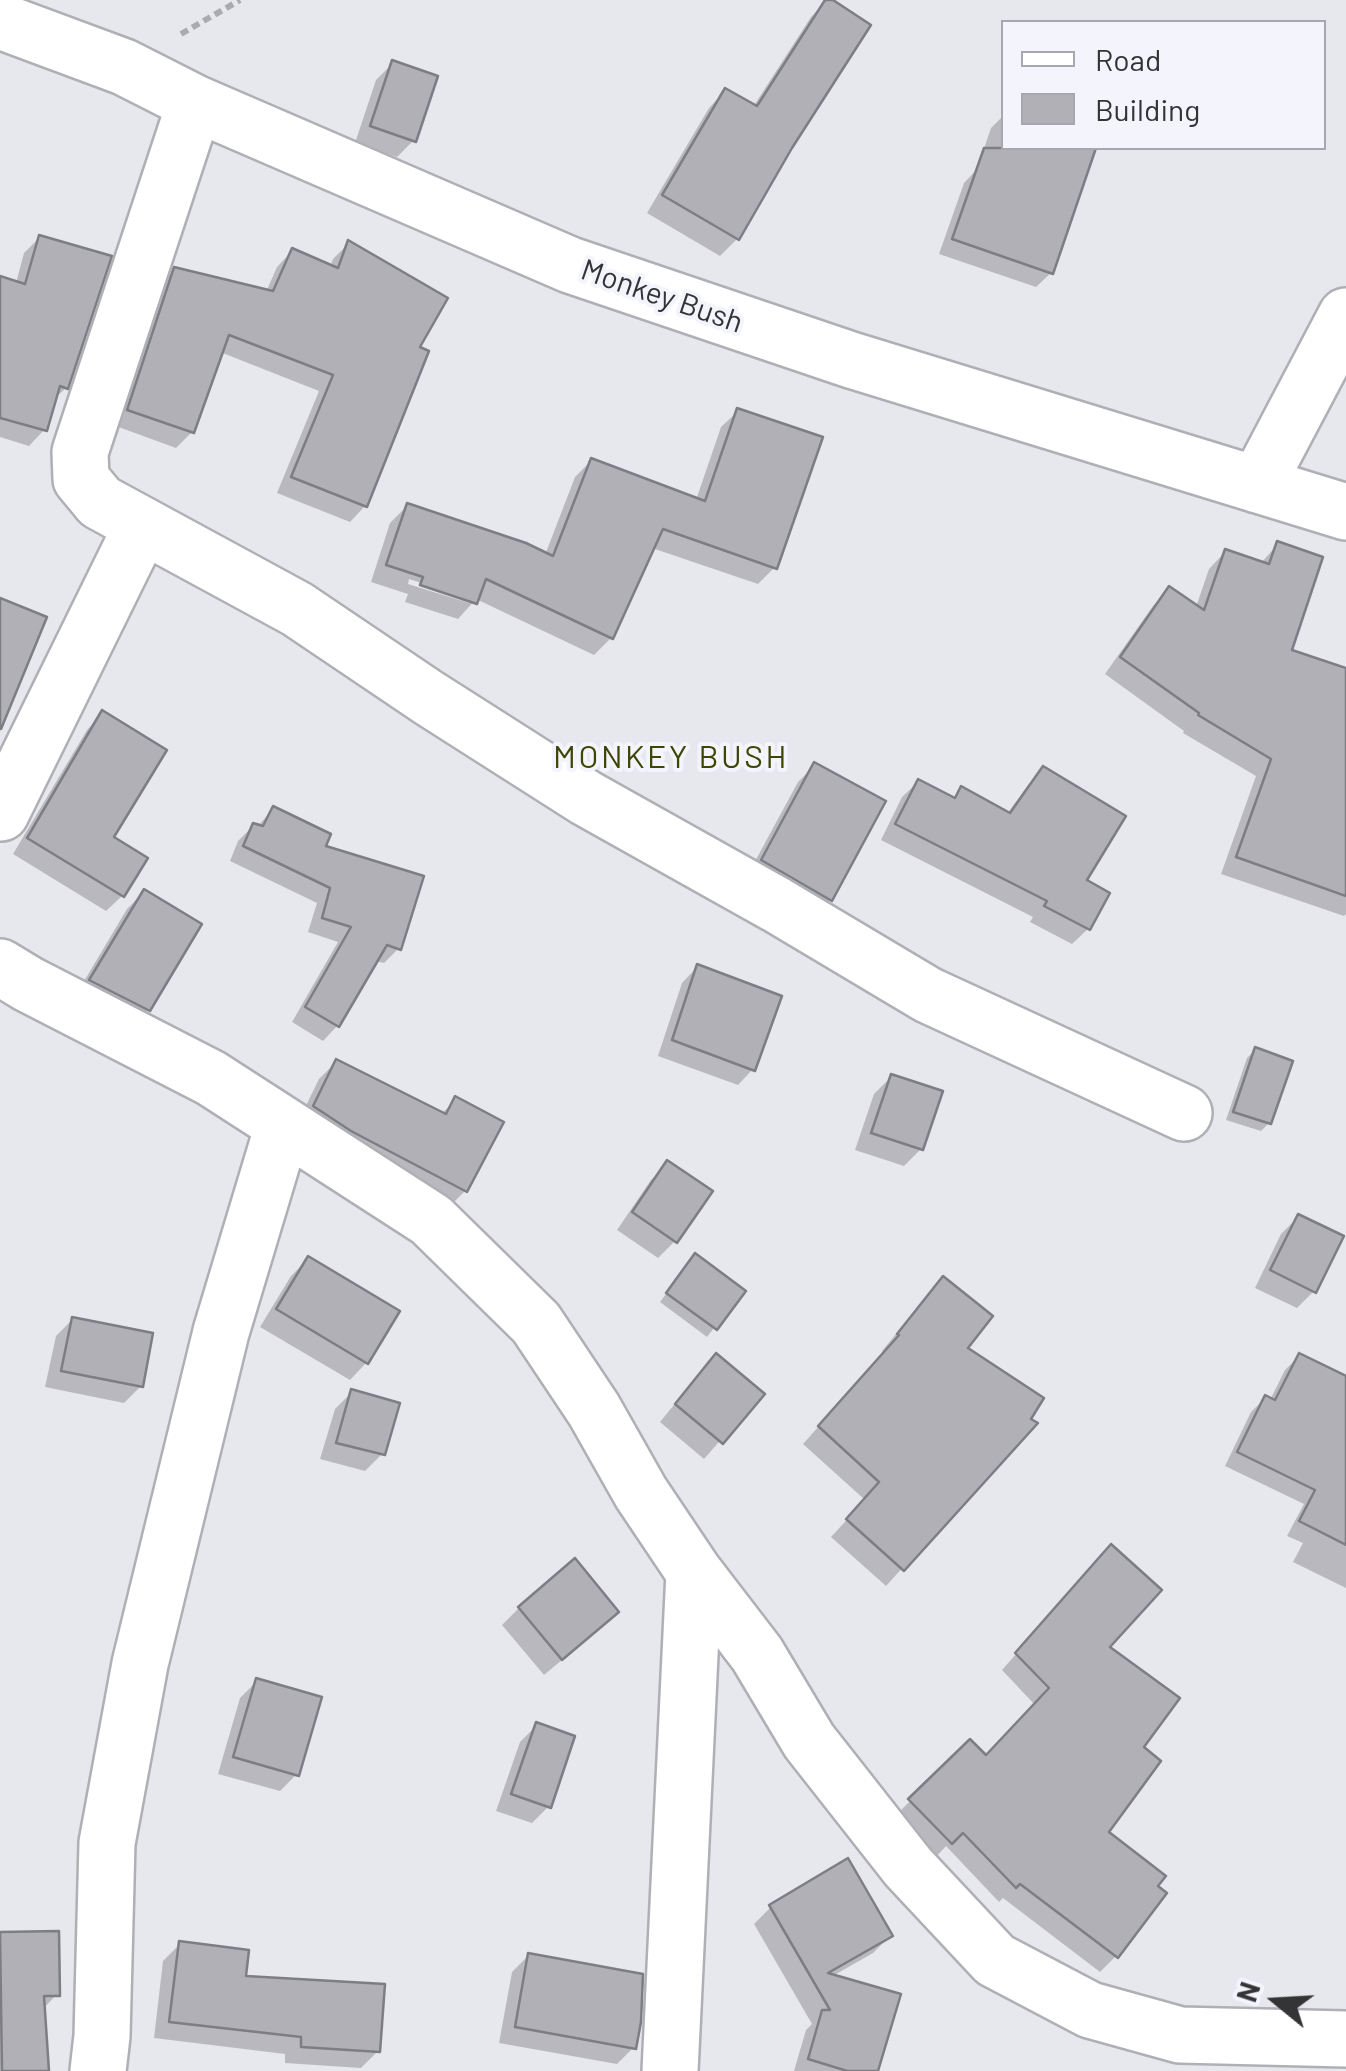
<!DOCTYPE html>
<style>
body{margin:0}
#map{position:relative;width:1346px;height:2071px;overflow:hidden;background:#e7e7ee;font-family:Barlow,sans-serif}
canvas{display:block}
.legend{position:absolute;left:1001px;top:20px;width:325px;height:130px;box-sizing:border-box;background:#f4f4fc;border:2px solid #a7a7ad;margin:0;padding:12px 18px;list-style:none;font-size:30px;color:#343336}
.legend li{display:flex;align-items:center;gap:20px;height:50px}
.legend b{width:50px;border:2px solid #a7a7ad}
.north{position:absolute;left:1226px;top:1951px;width:100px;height:100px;-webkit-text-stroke:8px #f4f4fc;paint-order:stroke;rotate:288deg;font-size:28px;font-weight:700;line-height:40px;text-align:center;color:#343336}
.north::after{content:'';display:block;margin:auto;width:35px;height:45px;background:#343336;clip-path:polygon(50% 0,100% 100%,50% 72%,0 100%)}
</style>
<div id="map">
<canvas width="1346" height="2071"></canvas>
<ul class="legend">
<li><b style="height:12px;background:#fff"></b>Road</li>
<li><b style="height:28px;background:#b1b0b7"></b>Building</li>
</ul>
<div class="north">N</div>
</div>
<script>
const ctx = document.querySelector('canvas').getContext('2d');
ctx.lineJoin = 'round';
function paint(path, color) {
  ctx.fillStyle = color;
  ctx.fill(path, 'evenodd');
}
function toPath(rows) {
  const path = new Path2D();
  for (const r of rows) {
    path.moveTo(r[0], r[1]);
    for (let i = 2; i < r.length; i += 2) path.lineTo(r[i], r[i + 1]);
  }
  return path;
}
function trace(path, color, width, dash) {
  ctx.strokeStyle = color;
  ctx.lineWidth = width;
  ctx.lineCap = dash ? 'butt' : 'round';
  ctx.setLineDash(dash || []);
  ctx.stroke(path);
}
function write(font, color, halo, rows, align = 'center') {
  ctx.font = font + ' Barlow,sans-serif';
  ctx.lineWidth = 8;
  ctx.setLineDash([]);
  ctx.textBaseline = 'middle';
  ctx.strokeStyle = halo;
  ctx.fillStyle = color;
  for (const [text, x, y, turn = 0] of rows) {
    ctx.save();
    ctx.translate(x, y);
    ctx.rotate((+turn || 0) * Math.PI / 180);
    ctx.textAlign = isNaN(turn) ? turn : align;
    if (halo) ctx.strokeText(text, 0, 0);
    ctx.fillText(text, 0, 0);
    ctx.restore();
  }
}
const shadow = toPath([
 [828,0,798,135,737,239,720,256,647,213,709,108,725,91,753,107,811,17],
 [393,63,414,140,397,157,355,143,376,80],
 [1004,115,1004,148,1058,148,1087,166,1051,273,1036,287,939,254,964,183,977,169,991,128],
 [39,238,66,388,53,400,44,430,29,446,0,437,0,279,16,283,24,253],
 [349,243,416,348,365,506,350,522,277,493,319,391,220,352,192,432,176,448,113,425,159,285,175,270,266,292,277,267,292,251,330,267,333,259],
 [738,411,775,567,758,584,652,548,611,638,594,655,476,599,458,619,405,602,408,594,371,582,390,523,407,506,545,555,575,477,592,460,696,500,721,427],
 [409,579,469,598,469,603,408,584],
 [1278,544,1289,651,1346,671,1346,914,1344,916,1221,874,1256,776,1183,733,1184,731,1105,674,1153,606,1170,589,1196,607,1209,569,1225,552,1260,564],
 [102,714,111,838,122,896,106,911,13,854,87,730],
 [815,765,882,802,830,900,813,917,746,878,798,782],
 [1043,769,1083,881,1088,929,1072,944,1030,922,1033,917,881,840,902,797,918,782,952,799,962,789,1007,814,1028,785],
 [273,809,322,847,398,949,384,963,375,961,337,1026,323,1041,292,1022,338,942,308,932,317,903,230,861,238,841,253,826,257,827],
 [144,892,148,1010,130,1027,74,998,127,909],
 [697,967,753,1069,738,1085,658,1056,682,983],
 [1255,1050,1269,1123,1261,1131,1226,1120,1247,1058],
 [336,1062,440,1115,456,1100,465,1191,448,1208,297,1124,319,1079],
 [891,1077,921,1149,904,1166,855,1150,874,1094],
 [668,1163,675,1241,658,1258,617,1230,651,1180],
 [1298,1217,1314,1291,1297,1308,1255,1288,1281,1234],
 [308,1259,366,1363,350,1380,260,1327,291,1276],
 [688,1264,742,1291,707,1337,660,1302],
 [944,1279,964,1349,1027,1419,1034,1423,886,1586,831,1537,865,1500,803,1444,884,1353,882,1351,927,1296],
 [73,1319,141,1386,124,1403,45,1387,56,1336],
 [716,1356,761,1394,704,1459,660,1422,700,1373],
 [1299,1356,1346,1378,1346,1588,1293,1562,1303,1543,1287,1536,1304,1504,1225,1466,1251,1412,1265,1398,1270,1400,1285,1370],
 [352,1392,382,1454,365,1471,320,1459,335,1409],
 [1096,1563,1106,1647,1105,1832,1116,1956,1100,1972,1003,1898,999,1902,946,1846,935,1858,895,1816,970,1742,985,1758,1035,1705,1002,1670],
 [519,1608,599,1629,544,1675,502,1625],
 [257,1681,297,1774,280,1791,218,1774,240,1698],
 [537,1725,549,1806,532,1823,496,1811,520,1742],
 [771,1907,890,1936,873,1953,831,1977,875,2071,794,2071,806,2030,812,2024,754,1924],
 [56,1933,57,1994,43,2009,46,2071,0,2071,0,1935],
 [180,1944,243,1978,378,2051,361,2068,285,2063,285,2054,154,2038,163,1961],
 [529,1955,634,2047,617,2064,499,2043,512,1972]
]);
const building = toPath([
 [825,0,833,0,871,25,792,148,739,240,662,195,725,88,757,106,825,0],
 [392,60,438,76,416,142,370,126,392,60],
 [984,148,1096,148,1053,274,952,239,984,148],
 [39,235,112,256,68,389,60,386,47,431,0,418,0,276,25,284,39,235],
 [348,240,448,298,420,347,429,351,367,507,291,477,333,375,229,335,194,433,127,410,174,267,273,291,292,248,338,268,348,240],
 [737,408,823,437,777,569,663,529,613,639,486,579,477,604,420,585,423,577,386,565,407,503,526,543,553,556,591,458,705,501,737,408],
 [1277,541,1323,557,1292,650,1346,668,1346,896,1236,857,1271,759,1198,715,1199,713,1120,657,1169,586,1204,610,1225,549,1269,564,1277,541],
 [0,598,47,617,1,729,0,729,0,598],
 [102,710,167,750,114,837,148,858,124,897,27,838,102,710],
 [814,762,886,801,832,901,761,860,814,762],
 [1043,766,1126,816,1087,880,1110,893,1090,930,1044,906,1047,901,895,824,918,779,955,798,961,786,1010,813,1043,766],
 [273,806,331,834,326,846,424,876,401,950,387,945,339,1027,305,1007,351,927,322,918,330,888,243,846,253,823,263,826,273,806],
 [144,889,202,924,150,1011,89,980,144,889],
 [697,964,782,996,755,1071,672,1040,697,964],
 [1255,1047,1293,1061,1271,1124,1233,1112,1255,1047],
 [336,1059,446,1114,455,1096,504,1122,467,1192,351,1131,313,1106,336,1059],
 [891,1074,943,1091,923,1150,871,1133,891,1074],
 [667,1160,713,1191,677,1243,632,1212,667,1160],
 [1298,1214,1344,1236,1316,1293,1270,1270,1298,1214],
 [695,1253,746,1291,717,1330,666,1293,695,1253],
 [308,1256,400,1311,368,1364,276,1309,308,1256],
 [943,1276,993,1316,968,1348,1044,1398,1031,1419,1038,1423,904,1571,846,1519,879,1482,818,1426,899,1335,897,1334,943,1276],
 [72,1317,153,1333,143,1387,61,1371,72,1317],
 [716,1353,765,1394,723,1444,675,1404,716,1353],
 [1299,1353,1346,1376,1346,1545,1299,1521,1315,1490,1237,1452,1265,1395,1275,1400,1299,1353],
 [351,1389,400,1403,385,1455,336,1443,351,1389],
 [1111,1544,1162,1590,1110,1647,1180,1698,1144,1747,1161,1761,1109,1832,1166,1876,1158,1886,1167,1893,1118,1958,1020,1884,1016,1888,963,1833,952,1844,908,1799,970,1739,986,1755,1049,1688,1015,1653,1111,1544],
 [575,1558,619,1612,562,1660,518,1607,575,1558],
 [256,1678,322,1697,299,1776,233,1757,256,1678],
 [536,1722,575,1736,551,1808,511,1794,536,1722],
 [848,1858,893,1936,828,1973,901,1994,878,2071,847,2071,808,2059,822,2010,830,2010,769,1905,848,1858],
 [59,1931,60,1996,44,1996,49,2071,2,2071,0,1932,59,1931],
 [179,1941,249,1950,246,1976,385,1984,380,2052,301,2047,301,2037,169,2022,179,1941],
 [528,1953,643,1974,641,2022,636,2049,515,2027,528,1953]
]);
const path = toPath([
 [181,34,240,0]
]);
const street = toPath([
 [0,21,124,67,195,103,570,265,851,360,1346,512],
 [195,103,80,452,81,479,100,502,297,609,429,698,586,798,777,905,928,995,1184,1113],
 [1257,485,1346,316],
 [1,813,142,526],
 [0,967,28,984,211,1078,431,1220,536,1323,594,1410,641,1493,694,1572,757,1654,809,1741,908,1867,995,1960,1090,2010,1180,2035,1346,2039],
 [98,2071,102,2036,107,1843,140,1664,221,1332,283,1126],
 [670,2071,694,1572]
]);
const streetNames = [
 ["Monkey Bush",662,296,19]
];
const neighbourhoodNames = [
 ["MONKEY BUSH",671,757]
];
paint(shadow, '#0003');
paint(building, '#b1b0b7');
trace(building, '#7d7d84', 2.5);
trace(street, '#afafb6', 60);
trace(path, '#abaab0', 6, [8, 5]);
trace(street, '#fff', 55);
write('30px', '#343336', '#f4f4fc', streetNames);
ctx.letterSpacing = '2.5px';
write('32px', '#3f4506', '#f4f4fc', neighbourhoodNames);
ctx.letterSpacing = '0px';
</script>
